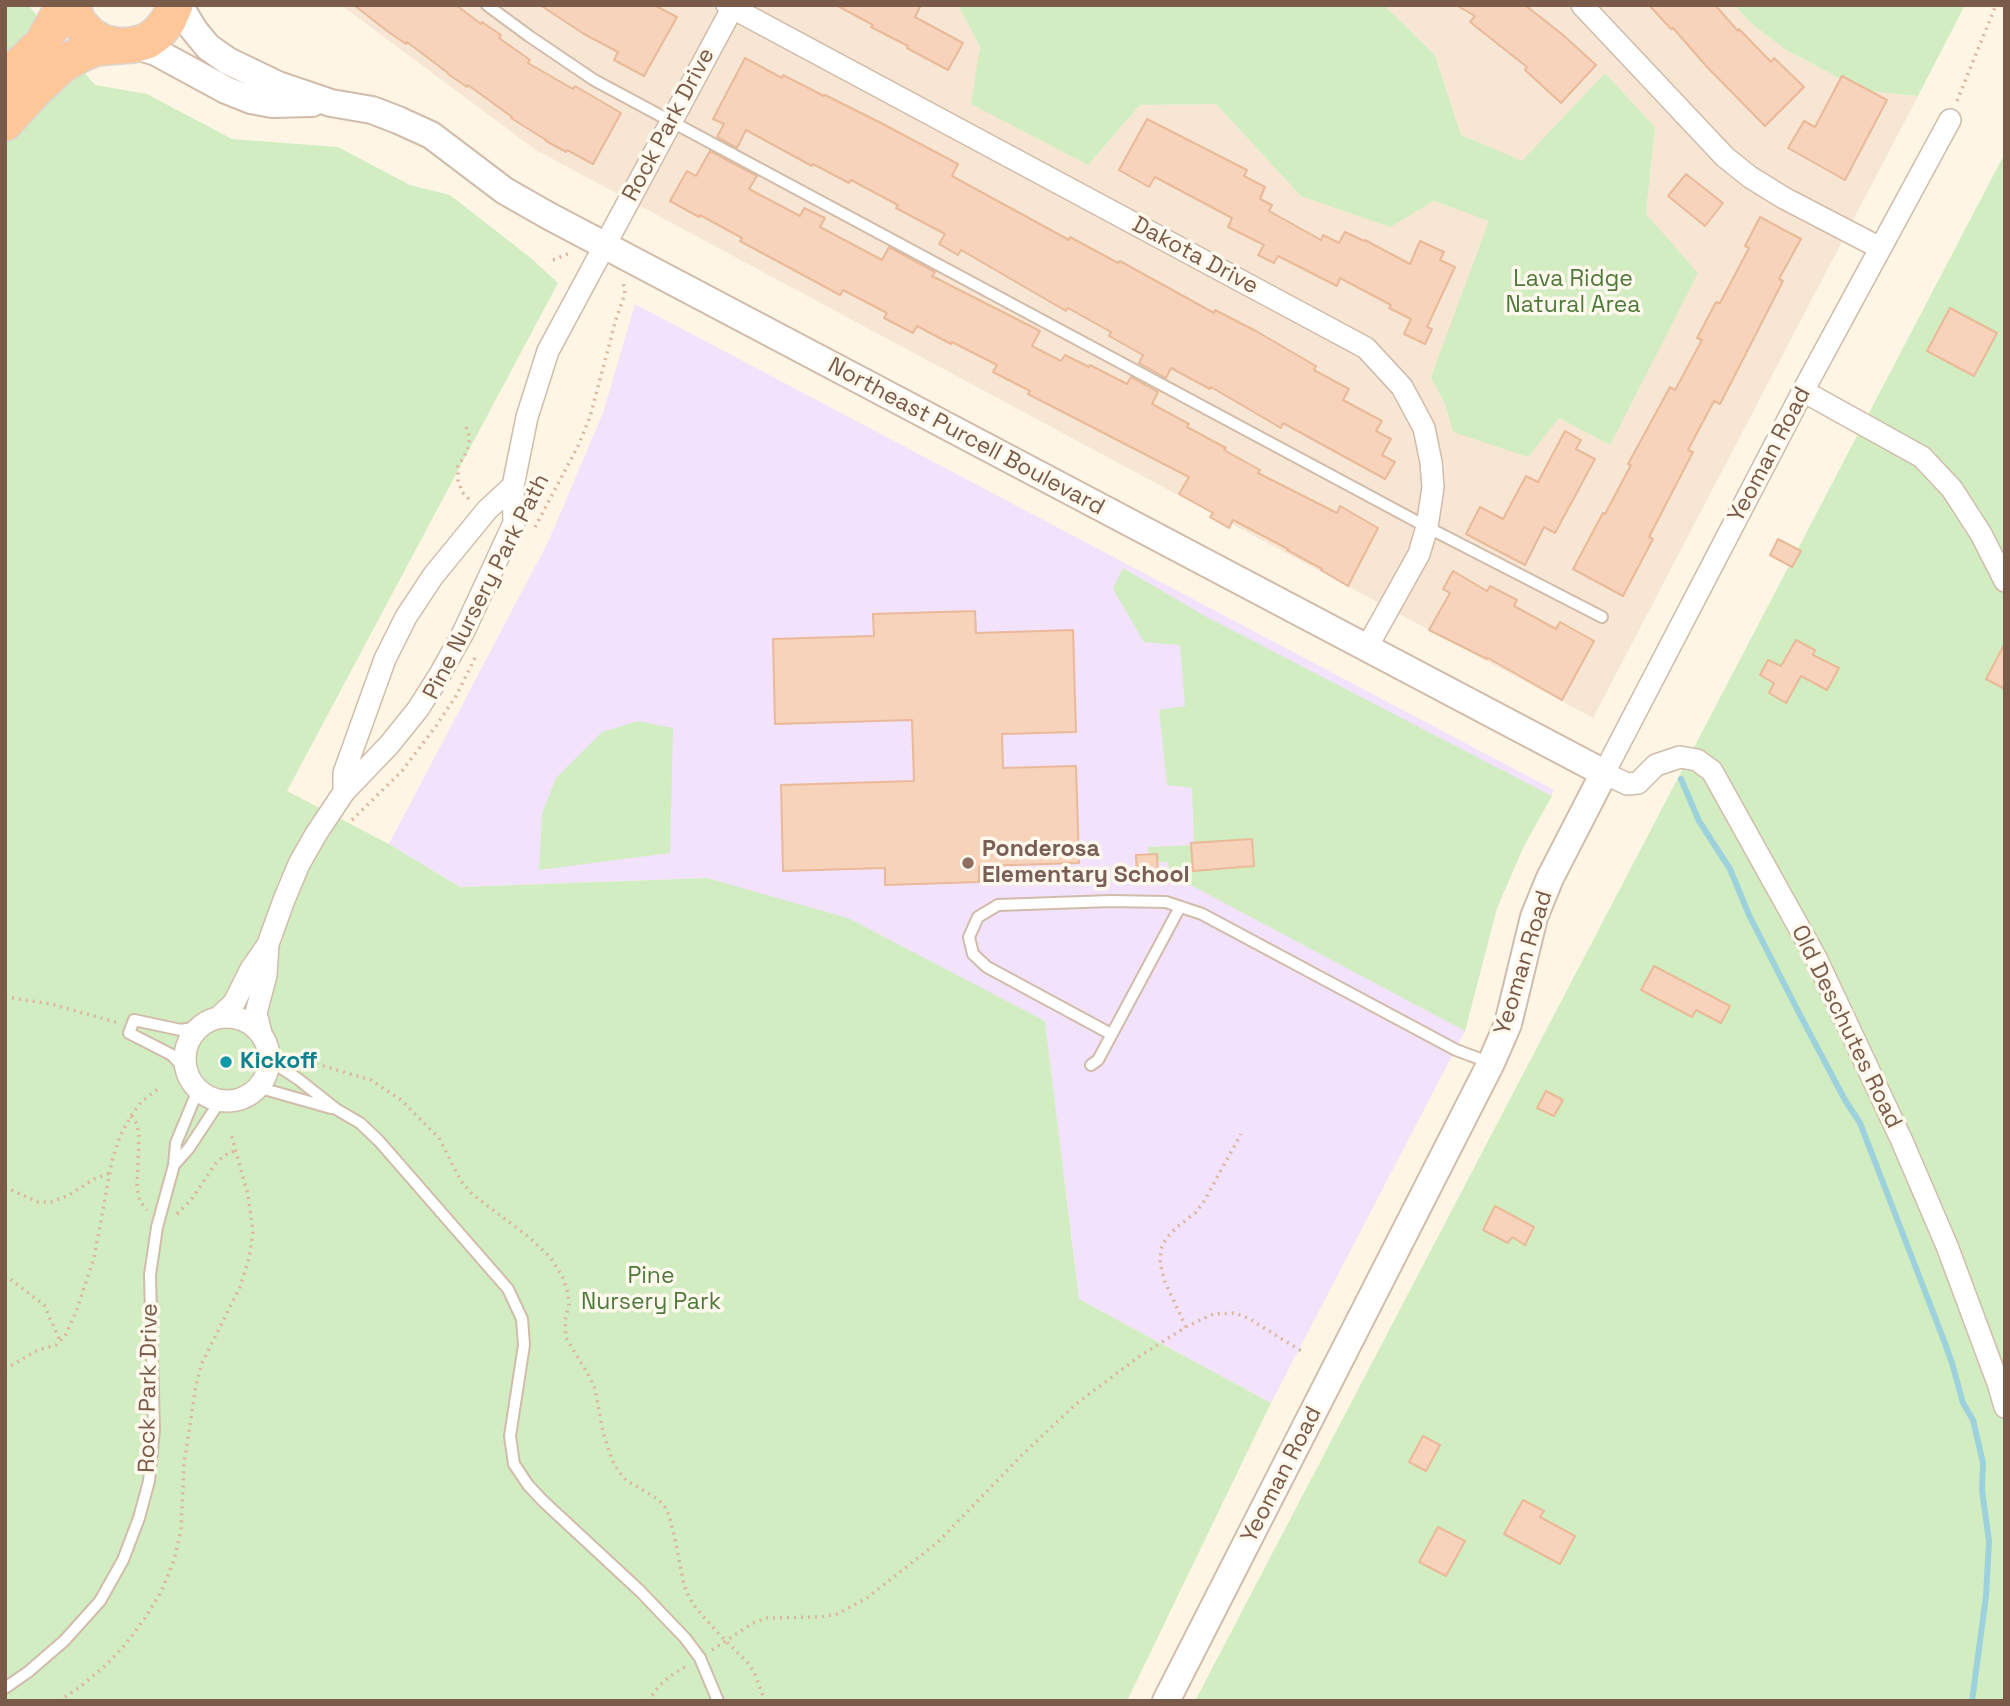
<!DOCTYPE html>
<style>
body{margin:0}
#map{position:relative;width:2010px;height:1706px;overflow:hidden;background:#fef5e5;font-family:"Space Grotesk",sans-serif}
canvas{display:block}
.frame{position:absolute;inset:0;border:7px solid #7a5a48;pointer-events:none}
</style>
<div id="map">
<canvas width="2010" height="1706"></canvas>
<div class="frame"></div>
</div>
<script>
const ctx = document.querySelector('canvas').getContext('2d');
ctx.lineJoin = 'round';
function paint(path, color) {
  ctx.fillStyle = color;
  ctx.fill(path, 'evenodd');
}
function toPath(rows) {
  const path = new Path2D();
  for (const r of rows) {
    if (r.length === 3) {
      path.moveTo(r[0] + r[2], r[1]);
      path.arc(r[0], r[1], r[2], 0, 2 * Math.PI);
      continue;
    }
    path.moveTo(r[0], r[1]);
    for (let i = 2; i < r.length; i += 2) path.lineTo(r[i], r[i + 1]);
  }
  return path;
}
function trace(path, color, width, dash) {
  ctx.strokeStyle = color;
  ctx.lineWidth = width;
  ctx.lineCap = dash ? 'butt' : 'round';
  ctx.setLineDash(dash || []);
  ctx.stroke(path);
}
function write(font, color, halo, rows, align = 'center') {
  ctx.font = font + ' "Space Grotesk",sans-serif';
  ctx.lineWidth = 7;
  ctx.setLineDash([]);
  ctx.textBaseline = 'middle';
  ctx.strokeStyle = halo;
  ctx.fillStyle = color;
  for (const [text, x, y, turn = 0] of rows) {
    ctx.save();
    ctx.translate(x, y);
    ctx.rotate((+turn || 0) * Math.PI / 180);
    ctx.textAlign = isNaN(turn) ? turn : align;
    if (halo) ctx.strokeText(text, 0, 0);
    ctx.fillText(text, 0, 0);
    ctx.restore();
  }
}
const residential = toPath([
 [341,5,958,5,980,47,972,104,1088,165,1140,105,1216,104,1301,196,1390,226,1434,201,1490,221,1432,377,1445,404,1453,432,1559,418,1610,445,1646,214,1655,127,1605,73,1522,162,1461,135,1435,55,1384,5,1734,5,1752,24,1786,50,1828,72,1858,90,1918,96,1593,718,536,150]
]);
const education = toPath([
 [635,304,1554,790,1523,848,1497,908,1465,1031,1271,1403,1079,1299,1045,1021,707,878,460,887,389,844,549,540,603,413]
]);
const green = toPath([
 [5,5,28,5,95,85,147,94,232,139,338,147,410,185,450,195,532,259,558,283,287,791,389,844,460,887,707,878,848,918,1045,1021,1079,1299,1271,1403,1127,1701,5,1701],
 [958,5,1384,5,1435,55,1461,135,1522,161,1605,73,1655,127,1646,214,1698,273,1610,445,1559,418,1528,457,1453,432,1445,404,1431,377,1489,221,1434,201,1390,227,1301,196,1216,104,1140,105,1088,165,971,104,980,47],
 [1734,5,1965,5,1918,96,1858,90,1828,72,1786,50,1752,24],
 [2005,153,2005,1701,1195,1701],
 [1123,568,1205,616,1552,796,1523,848,1497,908,1465,1031,1170,874,1168,862,1149,861,1148,847,1194,845,1192,788,1167,785,1159,710,1185,706,1180,645,1144,642,1113,589],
 [638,721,673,728,670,853,539,870,542,814,556,778,602,732]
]);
const stream = toPath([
 [1681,779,1699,821,1730,869,1749,915,1798,1011,1845,1100,1860,1123,1943,1338,1952,1363,1963,1403,1973,1420,1983,1463,1982,1490,1989,1541,1986,1596,1972,1701]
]);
const building = toPath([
 [354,5,456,5,481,24,482,22,501,35,499,38,530,60,528,63,573,89,575,86,621,113,593,164,567,150,566,152,546,141,546,140,511,118,512,117,468,85,467,87,448,74,448,73,407,42,406,44,387,31,354,5],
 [540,5,654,5,677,17,644,76,614,60,618,52,584,34,540,5],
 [836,5,921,5,915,17,963,43,948,70,907,48,908,46,871,27,873,25,836,5],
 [1456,5,1525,5,1563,35,1596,65,1561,103,1525,70,1527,67,1470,22,1475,16,1456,5],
 [1649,5,1715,5,1738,31,1739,29,1771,62,1774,58,1804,87,1765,126,1708,68,1673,28,1671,29,1649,5],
 [745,58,782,78,783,75,824,96,825,95,881,123,958,164,952,176,1069,240,1070,237,1118,263,1120,261,1214,313,1215,310,1256,331,1316,366,1314,370,1349,389,1343,400,1382,421,1376,431,1391,439,1382,455,1395,462,1385,479,1283,423,1281,428,1211,387,1210,389,1171,368,1166,378,1139,363,1143,355,1109,336,1111,332,1068,308,1066,311,961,250,958,255,939,244,945,234,896,208,898,205,851,180,849,183,813,164,812,166,746,130,737,148,717,137,724,124,713,119,745,58],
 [1842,76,1887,100,1845,180,1788,148,1804,121,1815,127,1842,76],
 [1147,119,1247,170,1244,176,1265,187,1260,199,1272,205,1269,211,1321,240,1323,235,1339,243,1345,232,1364,241,1365,240,1410,264,1420,241,1444,252,1440,260,1455,267,1427,327,1432,329,1425,344,1404,334,1411,319,1389,308,1391,305,1340,278,1337,286,1278,256,1274,263,1258,255,1264,245,1228,227,1232,218,1155,177,1149,187,1119,170,1147,119],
 [710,151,757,176,749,189,800,216,804,208,825,218,820,227,882,260,889,247,935,272,932,276,1040,331,1032,346,1061,361,1065,355,1089,367,1090,365,1127,384,1131,377,1158,392,1152,404,1189,424,1187,427,1226,448,1224,450,1260,470,1258,473,1337,513,1340,506,1378,528,1348,586,1321,570,1322,569,1287,550,1288,549,1233,520,1229,528,1210,517,1213,513,1179,494,1189,477,1028,394,1030,391,993,372,997,365,952,342,951,344,917,326,913,333,884,318,887,313,843,290,840,295,740,241,742,238,700,215,699,217,670,201,687,171,696,176,710,151],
 [1686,174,1723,203,1705,226,1668,196,1686,174],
 [1760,217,1801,239,1779,279,1783,281,1735,375,1720,404,1714,401,1688,450,1693,452,1649,537,1653,539,1623,596,1573,569,1603,513,1605,514,1631,465,1628,464,1670,387,1675,390,1702,340,1697,338,1716,302,1720,303,1749,248,1745,246,1760,217],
 [1950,308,1997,333,1974,376,1927,351,1950,308],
 [1565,431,1581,440,1576,449,1595,459,1555,533,1544,527,1525,565,1466,534,1480,507,1503,519,1526,476,1538,482,1565,431],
 [1778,539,1801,551,1792,567,1770,555,1778,539],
 [1453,571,1487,591,1490,586,1517,600,1514,606,1556,629,1560,622,1594,641,1562,700,1488,658,1487,659,1429,630,1450,593,1443,589,1453,571],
 [975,611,976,633,1073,630,1076,732,1002,734,1003,768,1076,766,1079,863,979,866,979,882,885,885,885,868,783,871,781,785,914,781,912,720,775,724,773,639,874,636,873,614,975,611],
 [1796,640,1815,650,1813,655,1839,668,1827,690,1801,676,1786,703,1769,693,1774,683,1760,675,1768,660,1781,666,1796,640],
 [2005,643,2005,689,1986,679,2005,643],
 [1252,839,1254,866,1193,871,1191,843,1252,839],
 [1157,854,1158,875,1137,876,1136,855,1157,854],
 [1654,966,1730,1006,1721,1023,1696,1010,1692,1017,1641,990,1654,966],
 [1546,1091,1563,1100,1554,1116,1537,1108,1546,1091],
 [1495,1206,1534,1227,1525,1245,1512,1237,1508,1243,1483,1230,1495,1206],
 [1423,1436,1440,1445,1426,1471,1409,1462,1423,1436],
 [1523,1500,1544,1511,1540,1517,1575,1536,1560,1564,1504,1534,1523,1500],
 [1438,1527,1465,1541,1446,1576,1419,1562,1438,1527]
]);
const path = toPath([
 [1957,101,1996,5],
 [553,260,570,253],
 [466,427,470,438,467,451,458,466,458,480,462,492,471,501],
 [535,527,578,446,590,417,616,319,625,294,623,281],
 [352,820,402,771,436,726,456,696,477,654],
 [5,997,51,1004,119,1023],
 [296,1058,371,1080,401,1100,439,1138,461,1181,472,1194,530,1238,551,1258,563,1278,568,1293,569,1304,565,1321,566,1338,588,1374,595,1389,603,1432,612,1460,619,1472,626,1480,656,1498,664,1505,669,1515,675,1539,684,1585,689,1597,696,1608,718,1633,747,1662,754,1672,765,1701],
 [131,1116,137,1124,139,1137,137,1188,140,1201,147,1210],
 [5,1187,38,1202,51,1202,69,1195,94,1179,110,1173],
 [177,1214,191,1200,216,1163,225,1155,237,1150],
 [5,1275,44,1305,60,1341],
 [1186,1327,1165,1282,1160,1263,1161,1249,1166,1239,1176,1228,1195,1213,1203,1203,1241,1134],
 [5,1369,38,1350,56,1345,65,1336,76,1312,94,1258,112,1161,120,1136,131,1116,142,1101,158,1089],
 [712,1650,753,1623,767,1618,820,1617,837,1614,867,1598,938,1542,1022,1455,1076,1404,1140,1356,1186,1327,1213,1314,1235,1313,1248,1318,1303,1352],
 [59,1701,80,1687,106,1665,125,1645,145,1618,162,1590,174,1560,181,1530,184,1464,196,1385,202,1363,240,1287,249,1258,253,1232,248,1195,231,1134],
 [648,1701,659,1686,670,1676,688,1665]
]);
const service = toPath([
 [487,5,529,36,594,80,1427,527,1602,617],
 [1111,1034,987,967,973,954,969,937,978,917,998,905,1111,901,1166,902,1202,914,1456,1050,1491,1063],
 [269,1060,298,1079,336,1109,360,1123,379,1141,508,1289,522,1319,524,1345,510,1436,514,1464,528,1485,543,1501,640,1591,685,1638,700,1658,718,1701],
 [1091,1065,1098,1060,1180,907],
 [186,1071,172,1055,129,1033,134,1020,181,1030,198,1027],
 [257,1087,331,1108],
 [174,1165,189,1148,220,1101],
 [5,1688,28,1672,64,1641,100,1601,123,1560,139,1518,149,1481,154,1430,150,1275,157,1227,174,1165,176,1143,198,1090]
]);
const minor = toPath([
 [727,5,1366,348,1402,387,1424,428,1431,462,1433,487,1427,527,1419,554,1366,649],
 [1582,5,1725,157,1750,177,1784,198,1880,248],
 [1950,120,1803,391,1604,773,1627,784,1638,783,1656,765,1680,757,1697,760,1712,771,1816,958,1902,1141,1947,1246,1998,1383,2005,1407],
 [1803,391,1922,457,1952,489,1981,534,2005,581],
 [344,792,344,773,385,659,406,617,433,576,487,510,513,486],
 [227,1059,42],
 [219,1017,234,1003,251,969,267,946],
 [261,1033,256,1013,266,975,268,944,284,900,299,864,316,834,344,792,389,745,418,709,439,676,464,631,514,523,513,486,527,417,548,351,734,5]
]);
const tertiary = toPath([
 [179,5,194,30,208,47,228,61,278,85,331,103,372,110,398,120,431,135,505,191,549,216,1604,773,1550,878,1534,917,1508,1024,1491,1063,1166,1701],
 [133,45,156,52,226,90,251,100,272,104,312,103]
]);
const trunk = toPath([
 [71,5,79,23,90,35,104,43,119,46,133,45,147,41,158,33,168,21,175,5],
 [5,79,42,44,64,5],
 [5,123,36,89,62,65,81,54,96,48,119,46]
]);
const markers = [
 [968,863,7,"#8d6e63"],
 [226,1062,7,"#0f9aa8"]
];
const streetNames = [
 ["Rock Park Drive",669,125,-62],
 ["Dakota Drive",1195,256,28],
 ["Northeast Purcell Boulevard",966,437,28],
 ["Yeoman Road",1770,455,-62],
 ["Pine Nursery Park Path",487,587,-63],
 ["Yeoman Road",1524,963,-73],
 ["Old Deschutes Road",1846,1027,64],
 ["Rock Park Drive",149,1388,-89],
 ["Yeoman Road",1282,1475,-63]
];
const parkNames = [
 ["Lava Ridge",1573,280],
 ["Natural Area",1573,306],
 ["Pine",651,1277],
 ["Nursery Park",651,1303]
];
const educationNames = [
 ["Ponderosa",982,850],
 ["Elementary School",982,876]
];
const cultureNames = [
 ["Kickoff",240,1062]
];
paint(residential, '#f6e6d3');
paint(education, '#f2e2fb');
paint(green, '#d3edc2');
trace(stream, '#9dd2dc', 6);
paint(building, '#f6d3ba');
trace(building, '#eab999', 2);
trace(service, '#d1bcaa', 14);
trace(minor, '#d1bcaa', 24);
trace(tertiary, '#d1bcaa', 30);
trace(trunk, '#dcd4cf', 38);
trace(path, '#dbb69d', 3.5, [2, 5]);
trace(service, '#fff', 10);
trace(minor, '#fff', 21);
trace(tertiary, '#fff', 26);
trace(trunk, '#fec799', 35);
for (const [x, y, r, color] of markers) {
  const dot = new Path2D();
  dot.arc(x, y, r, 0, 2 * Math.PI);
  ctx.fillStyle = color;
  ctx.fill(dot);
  trace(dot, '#fff8ed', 2.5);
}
write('23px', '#7a5a48', '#fff8ed', streetNames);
write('23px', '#4d7a3c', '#fff8ed', parkNames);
write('bold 23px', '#785e54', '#fff8ed', educationNames, 'left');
write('bold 23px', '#0d838f', '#fff8ed', cultureNames, 'left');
</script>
